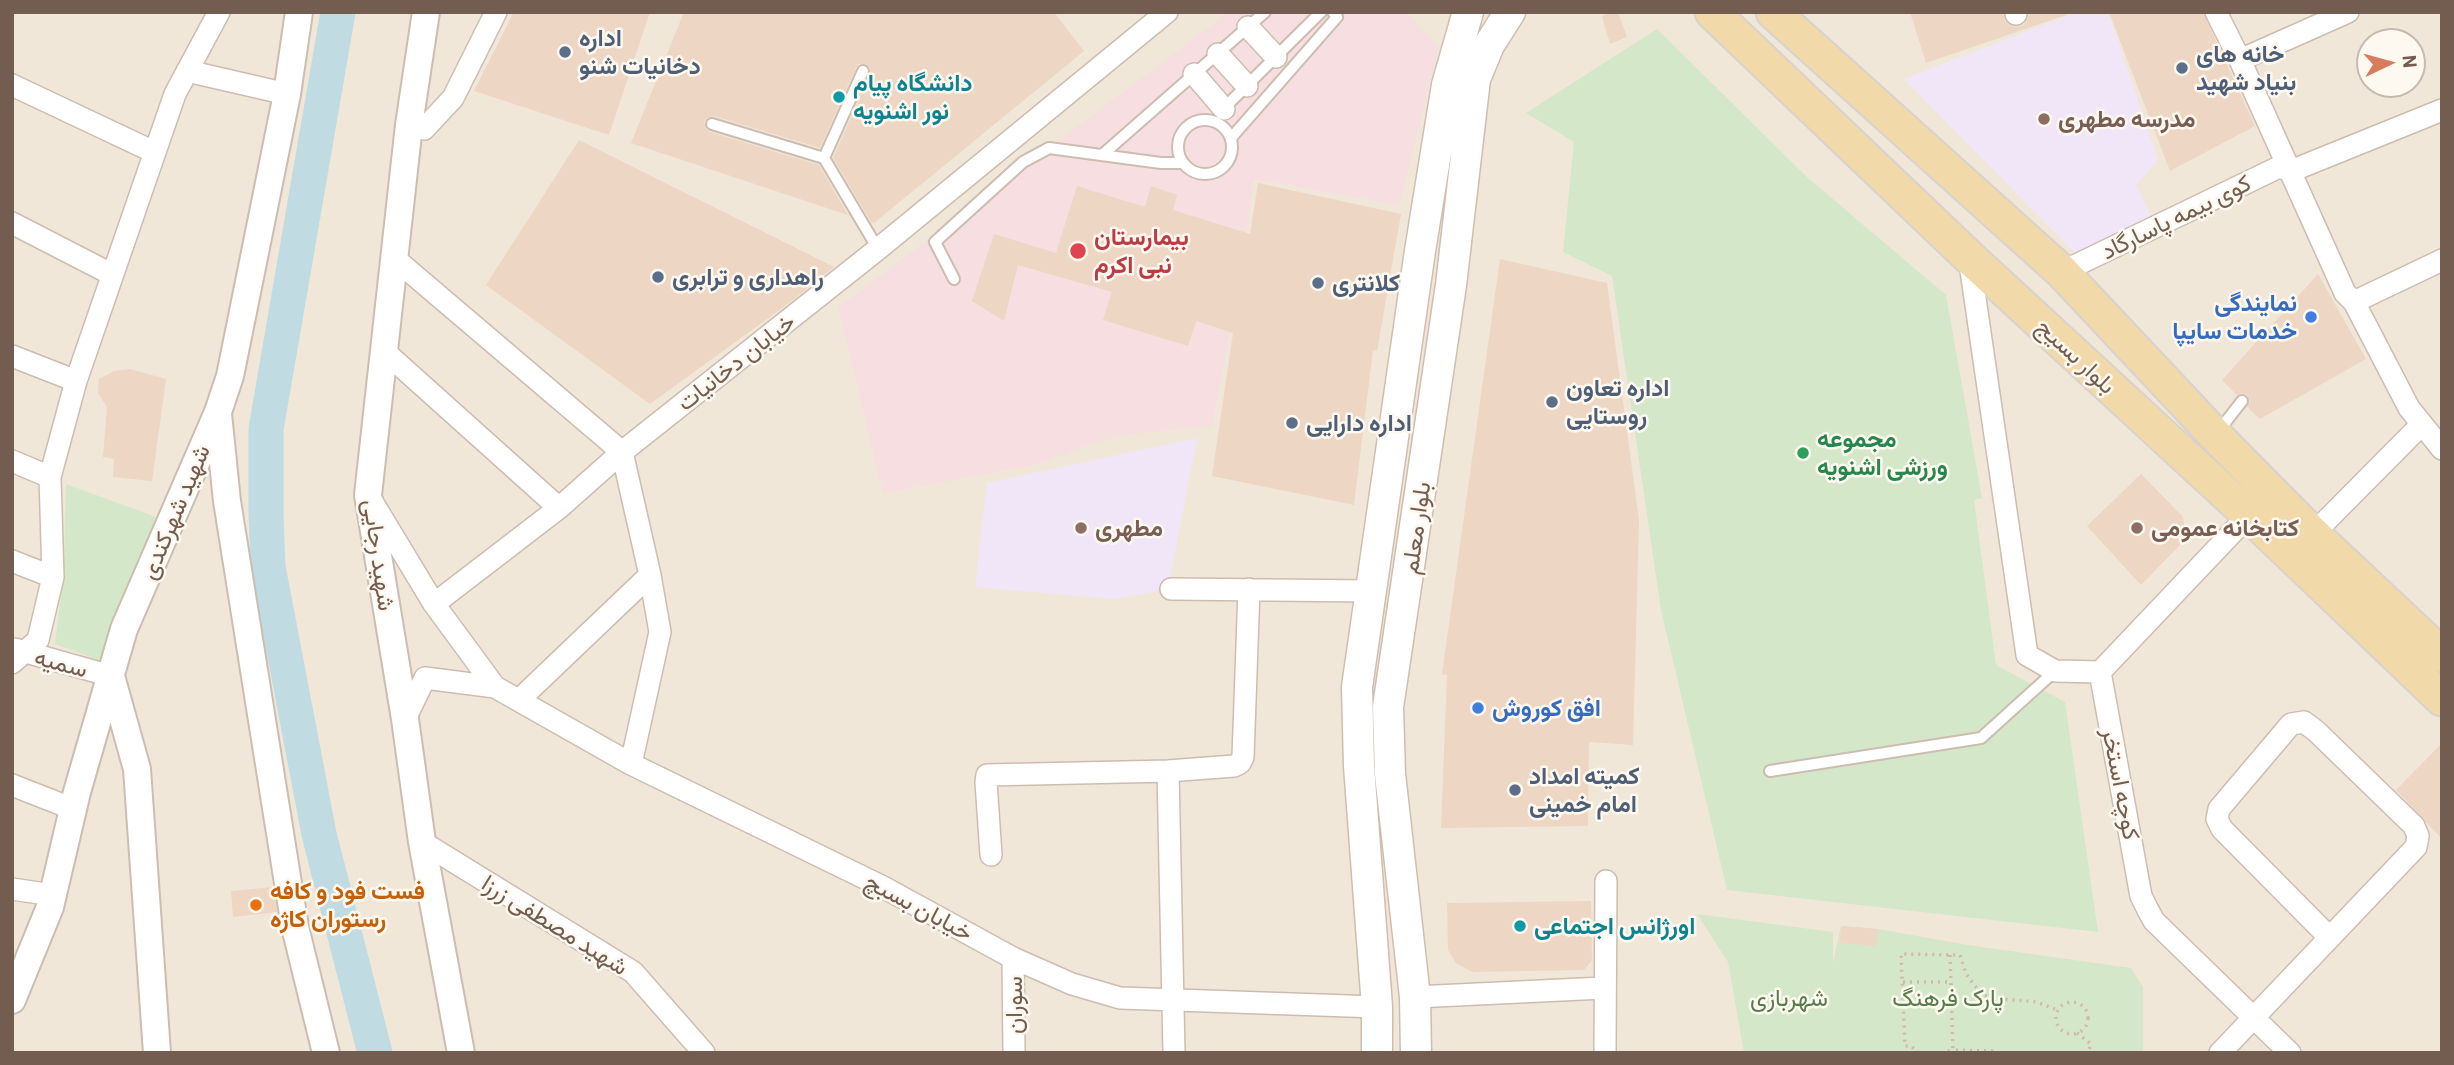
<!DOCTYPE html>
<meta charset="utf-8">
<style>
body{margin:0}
#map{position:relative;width:2454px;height:1065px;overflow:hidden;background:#faf4ea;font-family:Barlow,sans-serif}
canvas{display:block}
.frame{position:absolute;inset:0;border:14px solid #725d50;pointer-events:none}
.north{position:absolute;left:2356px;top:28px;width:70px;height:70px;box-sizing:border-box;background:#fdf8f0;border:2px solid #c5bab0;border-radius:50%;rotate:85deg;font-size:19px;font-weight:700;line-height:28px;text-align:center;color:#725d50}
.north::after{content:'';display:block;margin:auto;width:24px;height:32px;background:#d77c5c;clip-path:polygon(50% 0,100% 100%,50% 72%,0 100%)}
</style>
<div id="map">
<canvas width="2454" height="1065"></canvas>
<div class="frame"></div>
<div class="north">N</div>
</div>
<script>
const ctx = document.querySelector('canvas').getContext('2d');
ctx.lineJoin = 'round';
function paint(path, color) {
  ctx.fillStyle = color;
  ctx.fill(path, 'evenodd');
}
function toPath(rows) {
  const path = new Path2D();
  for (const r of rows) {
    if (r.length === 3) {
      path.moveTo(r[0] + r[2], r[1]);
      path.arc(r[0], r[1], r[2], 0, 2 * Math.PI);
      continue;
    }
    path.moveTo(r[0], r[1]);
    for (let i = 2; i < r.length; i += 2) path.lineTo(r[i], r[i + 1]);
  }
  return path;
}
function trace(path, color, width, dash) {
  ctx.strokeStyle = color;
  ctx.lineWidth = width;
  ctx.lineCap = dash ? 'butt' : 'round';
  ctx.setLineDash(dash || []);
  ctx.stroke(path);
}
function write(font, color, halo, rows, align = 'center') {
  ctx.font = font + ' Barlow,Vazirmatn,sans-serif';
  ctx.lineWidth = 5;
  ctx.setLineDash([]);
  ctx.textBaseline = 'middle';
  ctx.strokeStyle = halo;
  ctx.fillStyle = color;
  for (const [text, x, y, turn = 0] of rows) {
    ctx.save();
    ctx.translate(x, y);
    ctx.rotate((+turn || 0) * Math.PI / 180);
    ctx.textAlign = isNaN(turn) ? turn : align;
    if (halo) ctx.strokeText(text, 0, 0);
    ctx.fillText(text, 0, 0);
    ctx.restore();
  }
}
const residential = toPath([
 [12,12,2442,12,2442,1053,12,1053],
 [2370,42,2412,42,2412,84,2370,84]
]);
const education = toPath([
 [2077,12,2108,12,2158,160,2136,185,2152,219,2079,257,1904,79],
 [1197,438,1171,573,1171,589,1113,599,975,587,987,483]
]);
const medical = toPath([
 [1229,12,1406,12,1439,48,1399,205,1254,179,1236,297,1212,426,1122,435,1076,449,1044,463,883,493,838,308]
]);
const green = toPath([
 [1657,29,1808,178,1946,295,1982,498,1974,500,1996,665,2065,702,2098,932,1727,890,1661,610,1612,276,1563,252,1574,142,1526,113],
 [66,484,156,517,101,661,55,644,64,570],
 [1697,914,1833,932,1833,963,1841,926,1878,929,1968,945,2131,968,2143,987,2143,1053,1744,1053,1728,962]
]);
const river = toPath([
 [338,12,266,429,266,513,268,567,319,834,375,1053]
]);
const building = toPath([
 [514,12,650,12,609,135,474,91],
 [684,12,1054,12,1084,51,874,223,871,222,833,158,870,74,870,67,866,64,859,64,856,68,820,148,714,116,707,118,704,122,706,129,710,132,819,165,848,215,631,143],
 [1612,12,1618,12,1627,37,1610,44,1602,16],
 [1910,12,2003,12,2005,21,2015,27,2022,26,2027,21,2029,12,2066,12,2066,15,1926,63],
 [2109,12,2203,12,2255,126,2170,171],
 [579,140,834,267,785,306,650,404,486,285],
 [1258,183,1401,214,1377,351,1373,350,1354,505,1212,476,1233,333,1196,321,1188,346,1103,320,1112,292,1018,265,1004,321,972,301,994,234,1056,253,1077,186,1145,207,1151,186,1177,195,1173,210,1250,234],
 [1500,259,1607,283,1639,520,1633,745,1589,742,1588,826,1441,828,1447,675,1442,674],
 [2318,274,2366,359,2260,419,2247,407,2250,401,2247,395,2242,393,2237,395,2222,380],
 [130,369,166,379,152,481,113,477,114,459,103,457,107,407,98,393,99,379,114,371],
 [2141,474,2183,517,2185,531,2180,545,2141,585,2087,526],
 [2442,743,2442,839,2396,790],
 [273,887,277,912,233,917,231,891],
 [1591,901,1592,960,1584,970,1472,972,1456,963,1448,950,1447,903],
 [1841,926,1878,929,1876,946,1840,943]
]);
const path = toPath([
 [1950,955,1953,1050,1992,1051,1992,1053],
 [1903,982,1951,982],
 [2072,1018,16],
 [2077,1033,2091,1044,2088,1053],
 [1919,1053,1911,1046,1905,1046,1901,954,1960,955,1966,974,1982,995,2001,999,2037,1002,2057,1010],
 [1941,1053,1953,1050]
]);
const service = toPath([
 [863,71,824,158,878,249],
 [1221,111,1321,12],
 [1205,147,27],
 [712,124,824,158],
 [1231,138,1337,17,1333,12],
 [1102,155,1265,12],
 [954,279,935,242,1023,162,1049,148,1161,163,1182,163],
 [2217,433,2242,401],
 [1770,771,1981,738,2055,671]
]);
const minor = toPath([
 [2016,12,2016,14],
 [2216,12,2240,60,2345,293,2354,302,2409,408,2442,449],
 [1248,27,1276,57],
 [1218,54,1247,86],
 [2240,60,2348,12],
 [187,71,287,94],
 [1194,74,1224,109],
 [12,85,154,152],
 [409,125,424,129,453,98,496,12],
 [2291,171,2442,110],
 [12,223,111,274],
 [1969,257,2027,655,2055,671,2100,672],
 [394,258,622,452,650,575,660,632,631,764],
 [2062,272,2279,167,2291,171],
 [2354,302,2442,260],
 [384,351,559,508],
 [12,356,76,381],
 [12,461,50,477],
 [373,503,434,604,495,687,425,678,405,719],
 [2249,515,2100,672,2141,896,2148,910,2154,921,2290,1053],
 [2313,534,2421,425],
 [12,561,53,577,38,640,12,663],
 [53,577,50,477,76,381,175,94,219,12],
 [1171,589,1371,591],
 [434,604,559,508,622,452,878,249,1167,12],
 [15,649,111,676],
 [495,687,631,764,883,887,1013,958,1072,984,1120,998,1377,1007],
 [520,699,650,575],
 [1168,771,1174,1053],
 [12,785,73,809],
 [422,842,633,972,704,1053],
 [991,855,986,782,987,775,1168,771,1234,766,1240,763,1243,757,1249,589],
 [12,889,53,895],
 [1013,958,1014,1053],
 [1415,997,1603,988],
 [1605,1053,1606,881],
 [2220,1053,2416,847,2418,836,2414,826,2316,731,2304,722,2291,724,2219,809,2217,819,2222,829,2329,937]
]);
const tertiary = toPath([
 [426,12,409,125,368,495,405,719,422,842,461,1053],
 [218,414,227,501,295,927,326,1053],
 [111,676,137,769,157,1053],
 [12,1000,50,907,77,792,124,629,218,412,230,376,287,94,299,12]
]);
const secondary = toPath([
 [1377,1053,1377,1007,1359,766,1357,687,1420,251,1447,85,1468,12],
 [1416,1053,1415,997,1390,774,1388,707,1451,285,1475,79,1489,45,1510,12]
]);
const primary = toPath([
 [1712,12,1969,257,2249,515,2442,699],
 [1773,12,2062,272,2215,435,2313,534,2442,655]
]);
const markers = [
 [565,52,7,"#5c6f8a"],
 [2182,68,7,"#5c6f8a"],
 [839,97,7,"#0f9aa8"],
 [2044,119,7,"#8d6e63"],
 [1078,251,9,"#e0444e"],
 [658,277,7,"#5c6f8a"],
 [1318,283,7,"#5c6f8a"],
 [2311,317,7,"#3f7fe0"],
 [1552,402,7,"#5c6f8a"],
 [1292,423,7,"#5c6f8a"],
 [1803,453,7,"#2e9e5b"],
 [1081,528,7,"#8d6e63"],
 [2137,528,7,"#8d6e63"],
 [1478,708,7,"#3f7fe0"],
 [1515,790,7,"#5c6f8a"],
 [256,905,7,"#e8710a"],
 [1520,926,7,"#0f9aa8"]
];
const serviceNames = [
 ["اداره",579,38],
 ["دخانیات شنو",579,66],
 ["خانه های",2196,54],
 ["بنیاد شهید",2196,82],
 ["راهداری و ترابری",672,277],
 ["کلانتری",1332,283],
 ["اداره تعاون",1566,388],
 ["روستایی",1566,416],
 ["اداره دارایی",1306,423],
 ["کمیته امداد",1529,776],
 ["امام خمینی",1529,804]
];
const cultureNames = [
 ["دانشگاه پیام",853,83],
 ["نور اشنویه",853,111],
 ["اورژانس اجتماعی",1534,926]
];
const educationNames = [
 ["مدرسه مطهری",2058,119],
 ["مطهری",1095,528],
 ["کتابخانه عمومی",2151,528]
];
const streetNames = [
 ["کوی بیمه پاسارگاد",2176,217,-26],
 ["بلوار بسیج",2076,356,43],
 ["خیابان دخانیات",736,362,-38],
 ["شهید شهرکندی",175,512,-67],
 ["بلوار معلم",1416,528,-82],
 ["شهید رجایی",379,555,82],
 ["سمیه",61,663,15],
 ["کوچه استخر",2121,784,79],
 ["خیابان بسبچ",919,907,28],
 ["شهید مصطفی زرزا",555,925,32],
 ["سوران",1014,1005,-90]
];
const healthNames = [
 ["بیمارستان",1094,237],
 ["نبی اکرم",1094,265]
];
const shopNames = [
 ["نمایندگی",2297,303],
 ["خدمات سایپا",2297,331],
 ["افق کوروش",1492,708,"left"]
];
const leisureNames = [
 ["مجموعه",1817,439],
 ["ورزشی اشنویه",1817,467]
];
const foodNames = [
 ["فست فود و کافه",270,891],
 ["رستوران کاژه",270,919]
];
const parkNames = [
 ["شهربازی",1789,998],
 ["پارک فرهنگ",1948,998]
];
paint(residential, '#f1e7d9');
paint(education, '#f1e6f7');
paint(medical, '#f7dee0');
paint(green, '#d4e7c9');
trace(river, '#c0dce2', 35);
paint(building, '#edd6c4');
trace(service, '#ccbdb0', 14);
trace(minor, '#ccbdb0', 24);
trace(tertiary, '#ccbdb0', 30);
trace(secondary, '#cebeae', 33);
trace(primary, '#d8d2ce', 37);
trace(path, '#d2b9a7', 3.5, [2, 5]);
trace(service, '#fff', 10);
trace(minor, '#fff', 21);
trace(tertiary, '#fff', 26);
trace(secondary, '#fff', 30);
trace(primary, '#f1d9aa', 33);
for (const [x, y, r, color] of markers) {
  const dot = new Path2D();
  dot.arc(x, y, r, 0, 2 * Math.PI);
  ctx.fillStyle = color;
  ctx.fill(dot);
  trace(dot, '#fdf8f0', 2.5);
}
write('bold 24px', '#4e5e75', '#fdf8f0', serviceNames, 'left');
write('bold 24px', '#0d838f', '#fdf8f0', cultureNames, 'left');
write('bold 24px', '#785e54', '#fdf8f0', educationNames, 'left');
write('24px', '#725d50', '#fdf8f0', streetNames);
write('bold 24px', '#be3a42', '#fdf8f0', healthNames, 'left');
write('bold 24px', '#366cbe', '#fdf8f0', shopNames, 'right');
write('bold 24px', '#27864d', '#fdf8f0', leisureNames, 'left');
write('bold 24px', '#c56008', '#fdf8f0', foodNames, 'left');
write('24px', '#587c4c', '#fdf8f0', parkNames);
</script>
